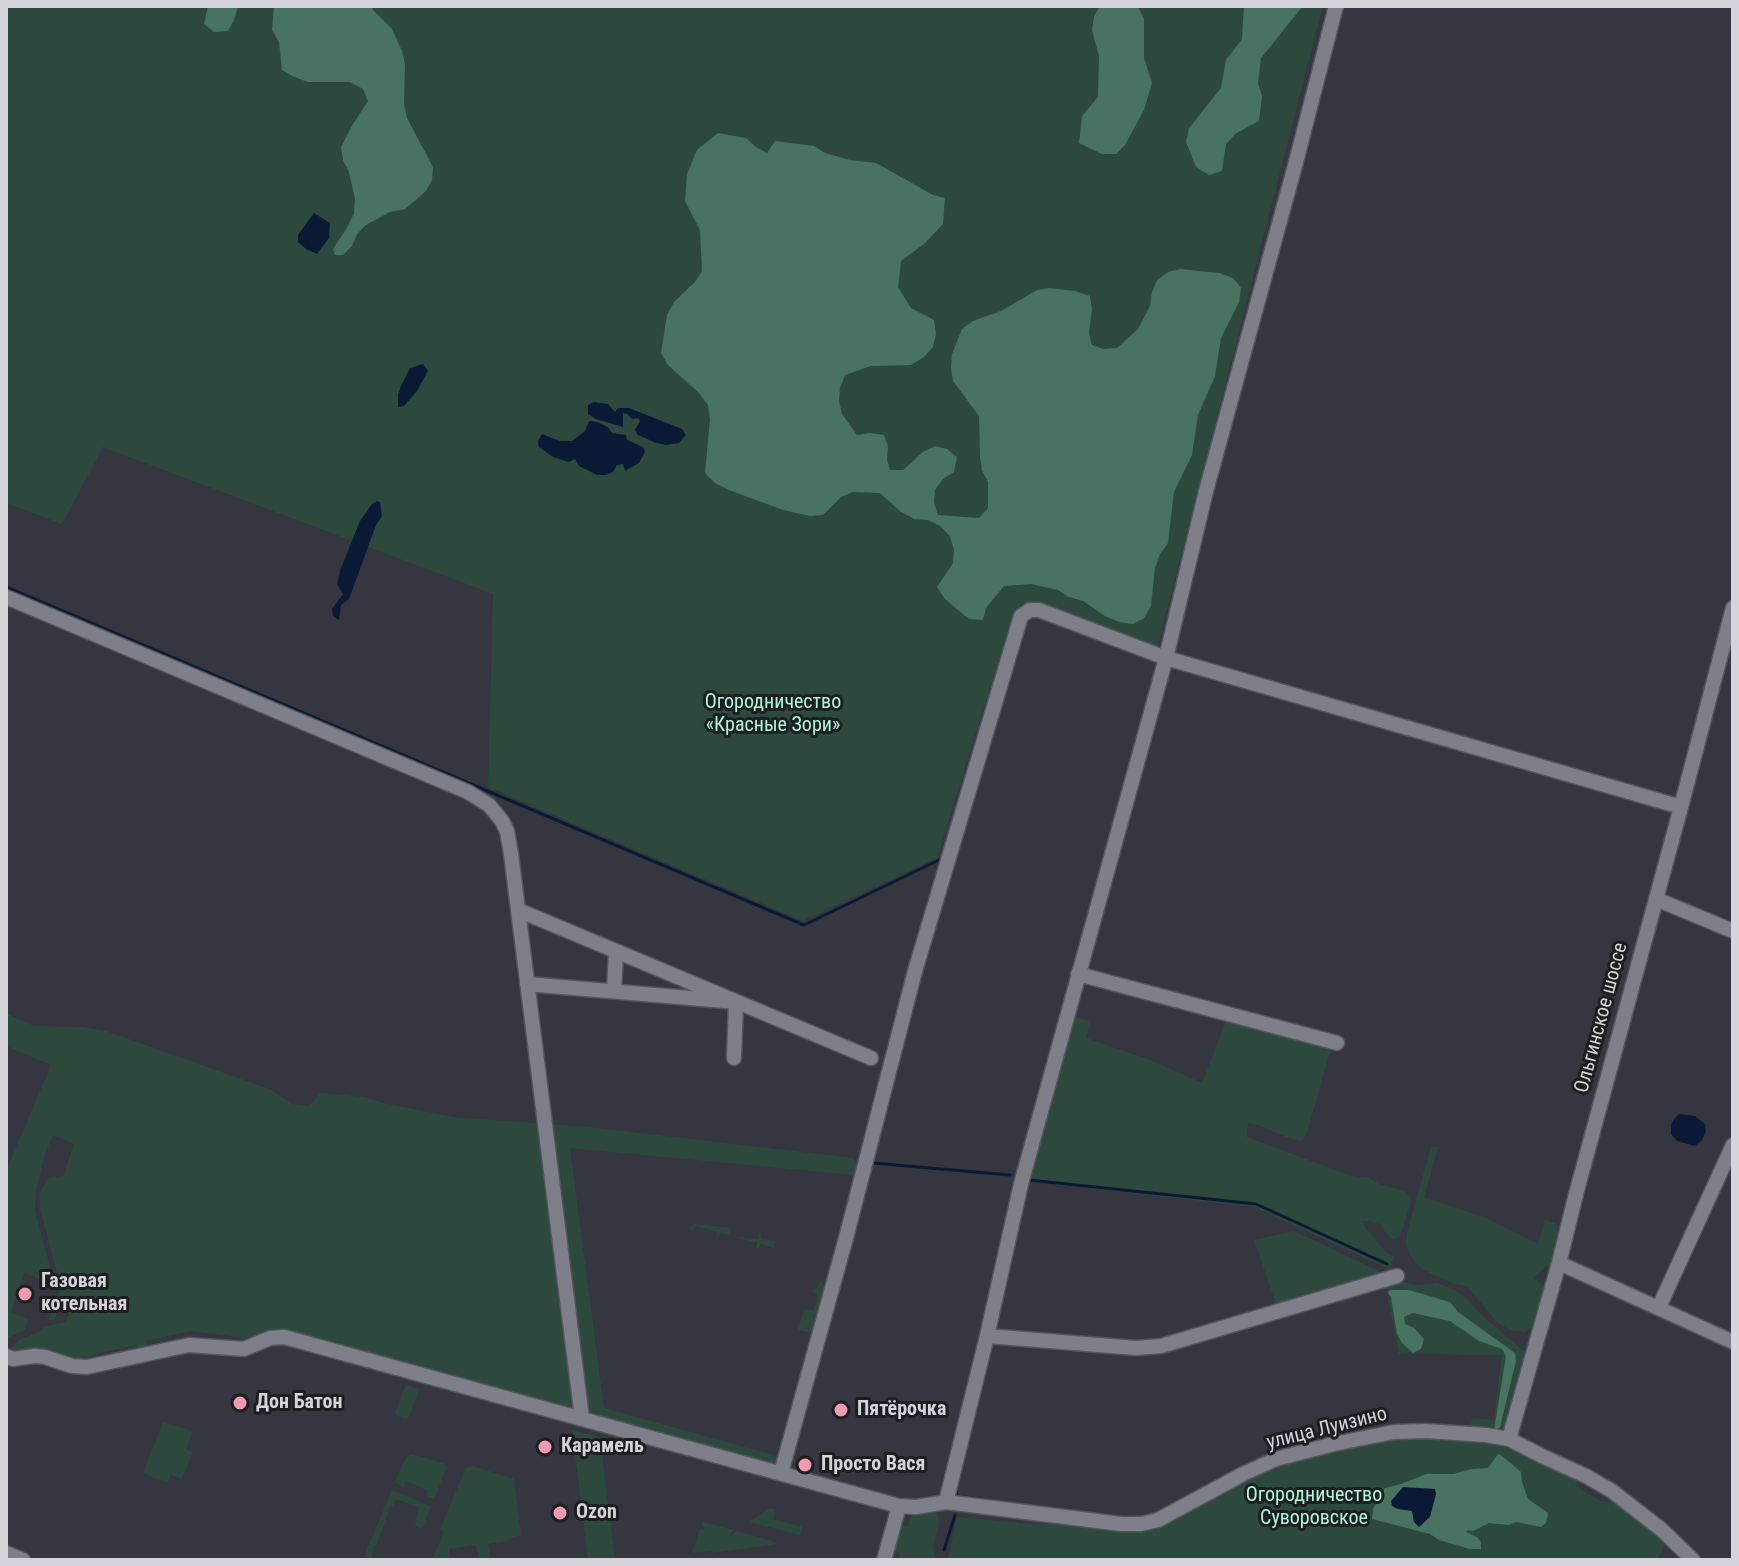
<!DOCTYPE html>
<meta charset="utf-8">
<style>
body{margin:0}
#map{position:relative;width:1739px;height:1566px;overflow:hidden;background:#35363f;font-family:"Roboto Condensed",sans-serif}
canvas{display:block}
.frame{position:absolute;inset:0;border:8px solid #d4d4da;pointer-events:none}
</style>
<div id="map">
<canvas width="1739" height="1566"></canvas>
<div class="frame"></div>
</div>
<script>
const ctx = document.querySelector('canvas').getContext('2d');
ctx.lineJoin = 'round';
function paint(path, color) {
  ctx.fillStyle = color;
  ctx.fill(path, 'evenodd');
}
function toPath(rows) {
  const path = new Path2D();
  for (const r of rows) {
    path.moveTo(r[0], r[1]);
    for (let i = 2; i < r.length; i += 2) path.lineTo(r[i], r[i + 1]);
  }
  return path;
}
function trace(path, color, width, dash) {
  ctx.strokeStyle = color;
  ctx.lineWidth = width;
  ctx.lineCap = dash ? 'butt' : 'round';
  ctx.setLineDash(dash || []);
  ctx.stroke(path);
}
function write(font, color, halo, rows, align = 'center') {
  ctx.font = font + ' "Roboto Condensed",sans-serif';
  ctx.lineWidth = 6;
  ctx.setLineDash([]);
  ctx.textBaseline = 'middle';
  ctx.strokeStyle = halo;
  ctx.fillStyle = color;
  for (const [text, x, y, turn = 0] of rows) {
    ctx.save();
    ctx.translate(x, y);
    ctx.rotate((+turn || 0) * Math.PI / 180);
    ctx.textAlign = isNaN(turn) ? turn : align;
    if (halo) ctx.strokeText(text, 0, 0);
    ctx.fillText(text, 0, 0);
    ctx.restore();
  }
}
const green = toPath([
 [6,6,1323,6,1157,649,1146,650,1037,602,1021,604,1012,617,937,858,803,921,488,787,493,594,103,447,62,524,6,503],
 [6,1013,34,1026,83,1027,106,1031,272,1090,291,1104,309,1106,320,1093,364,1097,383,1103,453,1117,589,1127,853,1158,858,1167,854,1175,570,1148,604,1408,777,1456,775,1462,769,1465,277,1330,247,1345,246,1340,239,1337,191,1331,146,1341,148,1348,141,1352,136,1345,70,1360,9,1353,9,1350,19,1340,40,1331,43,1327,66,1322,73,1303,63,1299,54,1320,48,1320,61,1288,40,1208,39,1194,48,1178,63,1176,74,1144,53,1135,44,1157,35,1195,35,1211,55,1285,25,1273,11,1312,28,1319,25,1330,6,1339,6,1171,51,1065,6,1046],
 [1072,1016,1090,1021,1086,1038,1153,1061,1202,1083,1228,1016,1330,1046,1330,1052,1307,1133,1302,1141,1286,1137,1258,1125,1248,1123,1247,1137,1357,1178,1368,1177,1379,1184,1405,1191,1410,1196,1411,1200,1400,1237,1391,1239,1385,1232,1382,1225,1370,1221,1363,1221,1365,1227,1386,1252,1394,1257,1389,1269,1254,1207,1026,1181],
 [1431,1147,1438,1147,1424,1197,1486,1218,1538,1244,1545,1220,1555,1223,1561,1230,1555,1258,1551,1265,1546,1266,1534,1278,1544,1286,1536,1316,1531,1328,1525,1332,1510,1330,1498,1323,1467,1286,1455,1284,1423,1270,1418,1266,1411,1256,1405,1243,1409,1225],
 [695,1224,730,1228,731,1236,757,1239,759,1232,760,1231,761,1239,775,1241,774,1248,761,1244,757,1251,757,1243,721,1233,717,1240,716,1239,717,1232,695,1226,691,1233,690,1227],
 [1294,1231,1383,1273,1279,1307,1276,1304,1254,1240],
 [820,1280,824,1285,811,1333,798,1330,804,1309,814,1310,818,1295,812,1292,813,1288,817,1289],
 [1400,1281,1414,1285,1437,1283,1454,1290,1465,1297,1488,1321,1526,1353,1506,1428,1497,1433,1470,1430,1472,1418,1494,1420,1502,1355,1399,1354,1386,1286],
 [406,1385,420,1389,409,1417,406,1419,397,1416,395,1412],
 [163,1422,193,1431,186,1449,193,1452,182,1479,171,1475,167,1483,143,1473],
 [572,1430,600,1437,615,1560,588,1560],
 [1388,1437,1389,1441,1415,1437,1496,1442,1513,1447,1575,1477,1580,1489,1601,1501,1620,1503,1666,1543,1657,1560,947,1560,957,1519,959,1517,1019,1523,1079,1525,1127,1528,1271,1467],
 [411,1454,443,1463,447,1467,434,1499,426,1496,427,1490,406,1481,403,1487,395,1482,405,1459],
 [473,1466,514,1479,521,1535,508,1539,508,1541,488,1544,490,1560,479,1560,476,1545,449,1549,450,1560,432,1560,444,1532,440,1529,464,1472,466,1468],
 [392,1490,431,1506,422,1529,415,1525,419,1508,396,1499,393,1506,391,1505,376,1546,374,1546,371,1558,364,1556],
 [770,1508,776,1509,773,1519,802,1527,800,1535,749,1522],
 [934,1511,938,1515,939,1523,933,1546,936,1560,899,1560,900,1553,894,1550,900,1525,908,1526,911,1514],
 [702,1522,734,1530,728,1537,737,1531,776,1542,777,1544,713,1553,712,1551,692,1553,700,1529,705,1530]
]);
const forest = toPath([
 [208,6,238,6,234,20,228,31,214,32,204,24],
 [274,6,372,6,373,10,392,29,402,51,405,64,404,104,407,118,433,167,432,180,426,191,405,209,390,212,366,225,357,234,352,246,343,255,335,255,333,249,348,226,354,213,355,199,349,172,343,160,341,147,353,124,368,101,363,89,350,82,308,82,294,77,282,70,279,42,272,30],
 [1100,6,1138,7,1144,19,1144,58,1152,83,1144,110,1125,145,1116,154,1102,154,1079,143,1082,116,1098,97,1099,56,1092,30,1094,16],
 [1244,6,1303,6,1261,58,1258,83,1262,96,1259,121,1235,134,1226,144,1222,171,1209,175,1196,167,1186,142,1189,128,1221,88,1226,60,1242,39],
 [718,133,746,138,756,147,767,153,775,141,814,146,825,153,850,160,876,163,933,195,945,198,943,224,924,244,901,261,898,287,911,308,934,320,936,334,933,347,924,357,911,365,871,366,845,375,840,388,839,401,842,414,857,435,870,433,884,435,888,446,887,459,890,470,903,470,923,452,935,446,947,449,957,457,954,472,943,479,935,490,934,502,938,515,979,518,988,508,988,482,982,470,980,457,979,416,953,381,951,368,952,354,962,329,973,321,1001,311,1037,290,1049,288,1075,291,1090,296,1092,309,1089,333,1092,345,1103,349,1117,348,1138,329,1150,306,1152,292,1157,280,1168,272,1180,269,1219,273,1233,278,1241,288,1239,302,1221,338,1215,376,1198,415,1192,455,1174,492,1168,543,1160,554,1155,568,1151,606,1144,618,1133,624,1119,622,1105,616,1083,601,1069,597,1058,590,1031,584,1004,586,986,608,983,620,969,619,945,599,937,587,953,563,954,550,950,536,940,526,928,520,914,519,901,512,880,493,853,492,841,497,823,515,810,516,783,510,729,490,715,483,705,473,710,419,708,405,699,393,668,365,661,353,667,315,674,302,695,282,702,271,700,230,685,201,687,174,697,150],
 [1390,1290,1409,1290,1450,1302,1458,1312,1515,1353,1516,1361,1500,1427,1498,1429,1494,1430,1506,1356,1502,1349,1479,1341,1450,1321,1413,1313,1404,1317,1405,1324,1414,1328,1424,1339,1421,1349,1413,1353,1402,1343,1397,1334,1391,1297,1388,1293],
 [1498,1454,1501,1455,1521,1472,1522,1482,1528,1499,1548,1513,1546,1523,1541,1527,1516,1522,1509,1525,1489,1523,1473,1531,1468,1530,1466,1532,1477,1537,1481,1542,1481,1549,1470,1549,1439,1540,1430,1534,1372,1519,1373,1509,1385,1488,1401,1484,1426,1474,1454,1474,1471,1469,1488,1468]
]);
const water = toPath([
 [314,213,330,223,329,238,317,254,306,249,298,242,298,235],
 [423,364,428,371,417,391,404,406,398,407,398,395,401,386,410,368],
 [594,402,608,404,615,412,618,408,629,408,682,429,686,435,679,443,666,445,656,443,638,435,635,430,640,421,638,418,632,419,627,414,623,413,623,427,596,419,588,414,588,405],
 [589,421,597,422,608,427,612,433,626,435,627,440,643,447,645,452,639,463,625,471,623,464,617,465,613,472,606,475,597,475,579,466,575,459,569,462,553,457,539,447,538,441,542,434,560,441,572,441,585,431],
 [377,501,380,502,382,516,376,525,349,599,341,605,339,620,333,616,332,609,343,594,337,584,340,571,360,521,372,504],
 [1679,1114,1695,1116,1705,1124,1706,1131,1702,1140,1695,1146,1677,1141,1671,1134,1671,1125,1675,1118],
 [1403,1487,1435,1489,1436,1494,1430,1517,1419,1527,1414,1522,1412,1511,1398,1509,1392,1506,1391,1501]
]);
const stream = toPath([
 [6,587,804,925,939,860],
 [873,1163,1010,1175],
 [1029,1180,1256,1204,1387,1264],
 [956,1489,957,1496,986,1500],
 [944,1550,955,1515]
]);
const minor = toPath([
 [6,597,468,792,489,805,502,821,507,831,511,854,582,1418],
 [1656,899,1733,931],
 [518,910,871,1058],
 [1078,974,1337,1043],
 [527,984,736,1002,734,1058],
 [614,991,616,951],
 [1559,1263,1733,1342],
 [1659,1307,1733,1145],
 [987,1336,1136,1348,1161,1346,1397,1276],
 [6,1356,13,1359,35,1356,45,1357,72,1366,87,1367,189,1345,244,1349,270,1338,284,1337,899,1506,916,1507,946,1502,1121,1524,1141,1524,1158,1520,1243,1474,1276,1459,1334,1444,1394,1432,1426,1431,1486,1435,1509,1439,1542,1456,1586,1476,1612,1491,1662,1530,1693,1560],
 [1509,1439,1559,1263,1576,1194,1681,807,1733,608],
 [781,1473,846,1238,915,971,1021,616,1030,610,1039,610,1166,658,1681,807],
 [946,1502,987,1336,1021,1184,1166,658,1206,491,1296,162,1336,6],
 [6,1553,23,1560],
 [884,1560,899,1506]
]);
const markers = [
 [25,1294,8,"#f19ab1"],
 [240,1403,8,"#f19ab1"],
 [841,1410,8,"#f19ab1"],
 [545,1447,8,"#f19ab1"],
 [805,1465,8,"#f19ab1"],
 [560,1513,8,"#f19ab1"]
];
const parkNames = [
 ["Огородничество",773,703],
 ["«Красные Зори»",773,726],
 ["Огородничество",1314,1496],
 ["Суворовское",1314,1519]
];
const streetNames = [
 ["Ольгинское шоссе",1602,1018,-75],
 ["улица Луизино",1327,1429,-14]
];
const poiNames = [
 ["Газовая",41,1282],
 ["котельная",41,1305],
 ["Дон Батон",256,1403],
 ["Пятёрочка",857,1410],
 ["Карамель",561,1447],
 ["Просто Вася",821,1465],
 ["Ozon",576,1513]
];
paint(green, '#2d493d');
paint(forest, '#477360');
paint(water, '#0a1a35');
trace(stream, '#0a1a35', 3);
trace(minor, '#54545b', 17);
trace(minor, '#7e7f89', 14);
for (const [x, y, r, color] of markers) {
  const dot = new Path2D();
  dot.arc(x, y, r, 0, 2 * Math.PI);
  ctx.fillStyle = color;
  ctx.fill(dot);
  trace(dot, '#1d1e22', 3);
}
write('20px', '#adf7d6', '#1d1e22', parkNames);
write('20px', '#d4d4da', '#1d1e22', streetNames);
write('bold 20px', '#d4d4da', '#1d1e22', poiNames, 'left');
</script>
